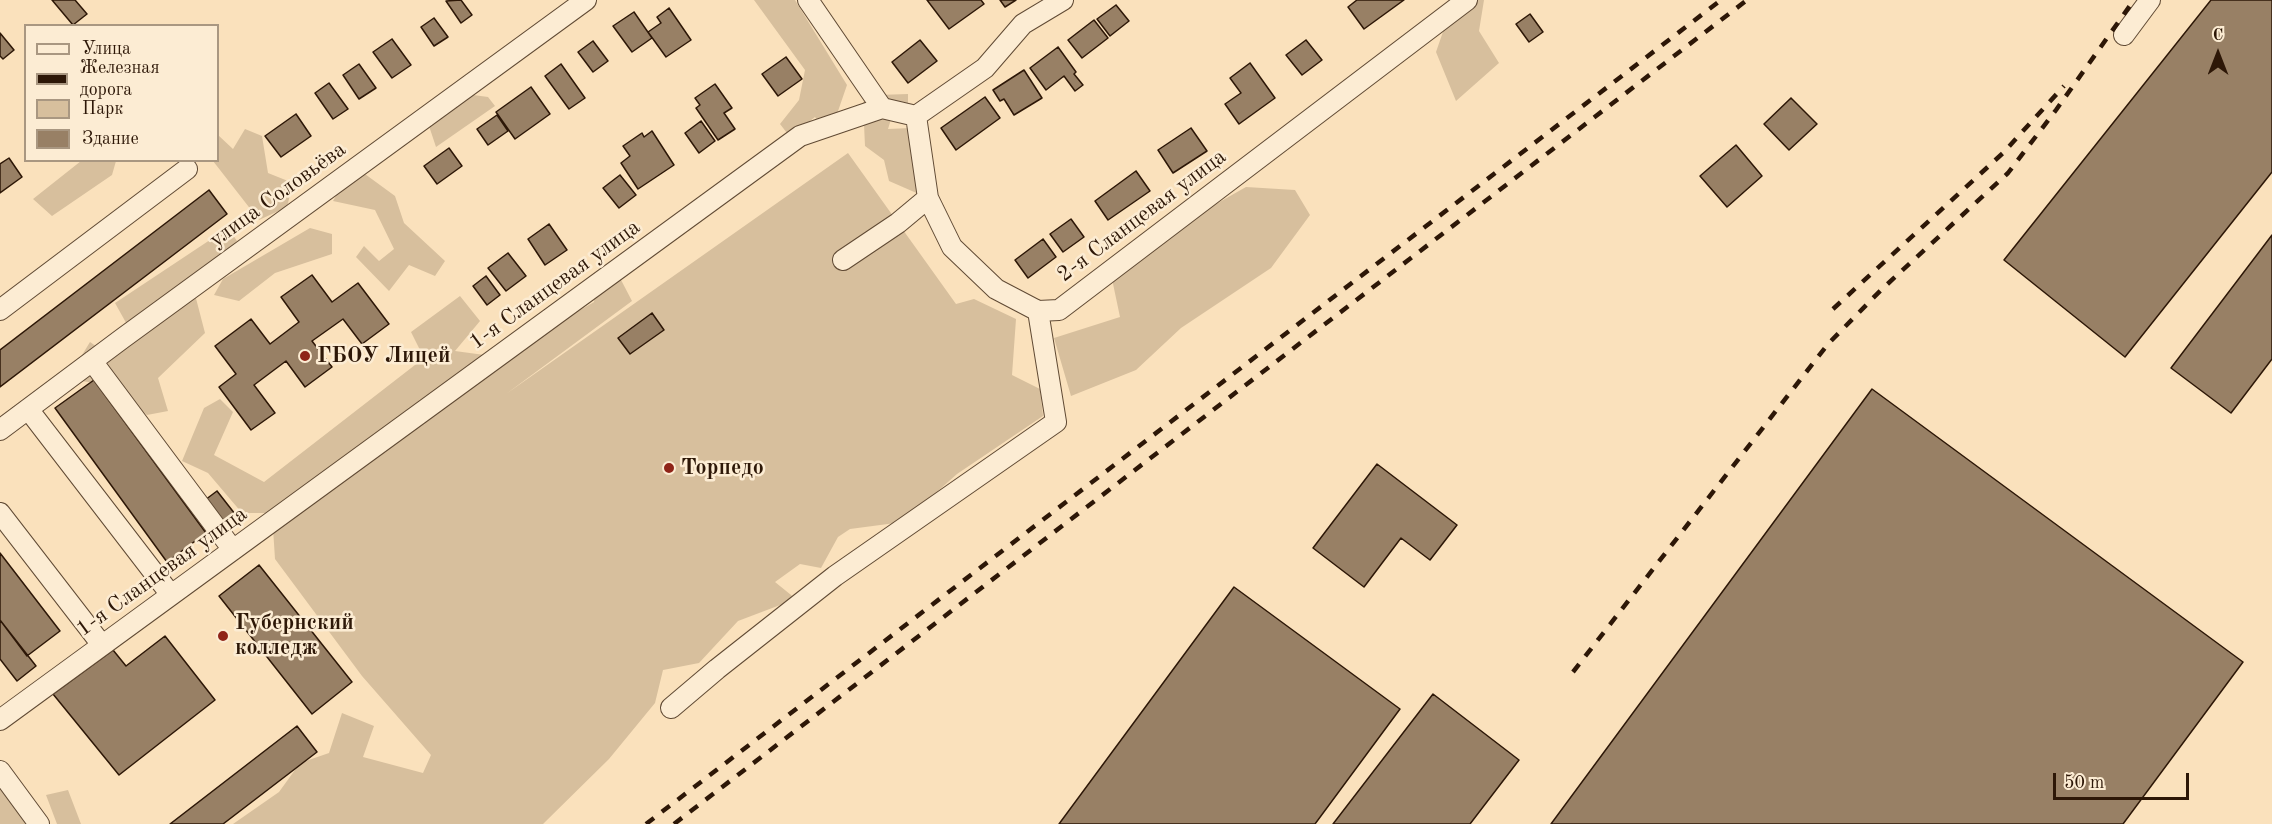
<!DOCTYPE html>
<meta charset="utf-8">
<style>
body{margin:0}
#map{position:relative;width:2272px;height:824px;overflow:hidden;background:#fae1bc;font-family:"Old Standard TT",serif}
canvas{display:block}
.legend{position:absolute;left:24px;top:24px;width:195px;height:138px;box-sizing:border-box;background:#fcecd3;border:2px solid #a99781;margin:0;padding:8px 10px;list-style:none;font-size:18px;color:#2d1707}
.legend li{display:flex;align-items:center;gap:12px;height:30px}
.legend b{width:30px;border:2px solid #a99781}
.north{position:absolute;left:2188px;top:24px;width:60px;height:60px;-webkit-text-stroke:4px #fcecd3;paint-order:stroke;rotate:0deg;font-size:16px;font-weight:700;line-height:24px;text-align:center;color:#2d1707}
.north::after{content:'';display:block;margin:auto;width:21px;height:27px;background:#2d1707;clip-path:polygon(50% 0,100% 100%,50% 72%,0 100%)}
.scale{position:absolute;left:2053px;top:773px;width:136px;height:27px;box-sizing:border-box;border:3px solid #2d1707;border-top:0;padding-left:8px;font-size:18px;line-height:21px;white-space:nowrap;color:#2d1707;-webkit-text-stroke:4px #fcecd3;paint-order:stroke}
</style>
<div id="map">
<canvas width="2272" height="824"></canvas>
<ul class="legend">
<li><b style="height:8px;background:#fcecd3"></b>Улица</li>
<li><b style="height:8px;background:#2d1707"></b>Железная дорога</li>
<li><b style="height:16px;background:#d7bf9d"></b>Парк</li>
<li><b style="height:16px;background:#988065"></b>Здание</li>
</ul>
<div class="north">С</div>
<div class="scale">50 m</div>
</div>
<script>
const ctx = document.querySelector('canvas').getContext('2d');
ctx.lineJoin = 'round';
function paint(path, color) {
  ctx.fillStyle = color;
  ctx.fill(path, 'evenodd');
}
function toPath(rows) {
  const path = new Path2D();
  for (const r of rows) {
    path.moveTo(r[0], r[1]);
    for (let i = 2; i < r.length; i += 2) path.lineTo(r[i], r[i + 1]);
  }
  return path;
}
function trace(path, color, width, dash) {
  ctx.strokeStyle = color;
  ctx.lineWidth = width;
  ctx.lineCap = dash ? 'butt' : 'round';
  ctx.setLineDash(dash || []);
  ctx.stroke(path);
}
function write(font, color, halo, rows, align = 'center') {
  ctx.font = font + ' "Old Standard TT",serif';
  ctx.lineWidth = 5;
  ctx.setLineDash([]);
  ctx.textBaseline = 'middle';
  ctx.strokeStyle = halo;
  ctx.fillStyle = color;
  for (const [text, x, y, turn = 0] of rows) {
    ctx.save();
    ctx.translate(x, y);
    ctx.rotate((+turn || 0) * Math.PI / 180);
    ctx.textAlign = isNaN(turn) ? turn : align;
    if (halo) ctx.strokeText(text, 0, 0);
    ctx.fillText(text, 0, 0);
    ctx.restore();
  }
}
const green = toPath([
 [754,0,795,0,847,85,837,114,842,130,828,138,815,117,790,137,780,124,799,100,805,70],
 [1454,0,1484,0,1479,31,1499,63,1456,101,1436,52],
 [466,94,488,97,495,106,436,147,429,126],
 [908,94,908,108,892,116,888,129,911,128,928,198,889,181,884,160,865,146,863,102,878,95],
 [245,129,262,136,268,173,293,183,287,207,259,220,213,161,218,160,218,135,233,149],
 [848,153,956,304,974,299,1016,319,1012,375,1040,389,1043,416,957,474,903,522,850,529,838,537,821,568,800,564,775,582,796,599,738,621,699,663,663,670,655,703,609,759,543,824,233,824,279,792,300,763,329,753,342,713,374,726,363,757,423,773,431,755,362,676,275,559,272,513,242,513,208,473,182,461,204,408,220,399,233,412,214,455,264,482,424,358,411,332,460,296,480,321,455,351,499,357,594,302,596,279,620,278,632,301,506,394],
 [81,161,116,161,112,175,52,216,33,199],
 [354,166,395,196,404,223,445,261,435,276,409,265,389,291,356,257,364,246,379,261,394,249,375,210,333,201],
 [1246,187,1295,190,1310,215,1271,268,1181,328,1136,370,1071,396,1054,338,1120,317,1112,279,1179,225],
 [228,228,237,241,192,283,205,333,158,378,168,411,147,415,110,385,81,381,76,365,90,342,113,358,134,337,115,303],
 [310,228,332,234,332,254,275,273,239,301,214,295,223,279],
 [0,778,28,824,0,824],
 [68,790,81,824,57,824,46,795]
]);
const building = toPath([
 [52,0,75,0,87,14,73,25,52,0],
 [461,0,472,15,461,23,446,1,461,0],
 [927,0,981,0,984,4,949,29,927,0],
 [1000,0,1016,0,1005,7,1000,0],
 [1357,0,1404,0,1364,29,1348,7,1357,0],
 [2211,0,2272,0,2272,172,2125,357,2004,260,2211,0],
 [1116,5,1129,21,1110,36,1097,19,1116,5],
 [669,8,691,40,666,57,648,32,661,23,657,17,669,8],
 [634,12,652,38,632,52,613,26,634,12],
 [1530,14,1543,32,1529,42,1516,24,1530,14],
 [434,18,448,37,434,46,421,27,434,18],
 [1094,20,1108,38,1082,58,1068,40,1094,20],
 [0,33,14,50,3,59,0,56,0,33],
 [392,39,411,65,392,78,373,52,392,39],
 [920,40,937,61,908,83,892,62,920,40],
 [1306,40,1322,60,1302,75,1286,55,1306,40],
 [593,41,608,61,593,72,578,52,593,41],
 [1058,47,1076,72,1074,74,1083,85,1075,91,1064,76,1046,90,1030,68,1058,47],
 [786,57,802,79,778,96,762,74,786,57],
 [1250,63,1275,98,1239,124,1225,104,1241,93,1230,78,1250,63],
 [359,64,376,88,359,99,343,75,359,64],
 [561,64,585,98,569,109,545,76,561,64],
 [1024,70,1042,98,1014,115,1004,99,1000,101,993,90,1024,70],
 [329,83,348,109,333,119,315,93,329,83],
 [715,84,732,108,724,113,735,129,718,140,696,108,700,105,695,98,715,84],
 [531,87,550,114,515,139,496,112,531,87],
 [985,97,1000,118,956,150,941,128,985,97],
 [1791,98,1817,124,1789,150,1764,124,1791,98],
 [296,114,311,136,281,157,265,136,296,114],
 [497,115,508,131,488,145,477,129,497,115],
 [701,121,715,141,699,153,685,133,701,121],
 [1191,128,1207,151,1173,173,1158,150,1191,128],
 [652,131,674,165,638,189,621,163,630,156,623,146,642,133,644,137,652,131],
 [1736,145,1762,176,1727,207,1700,176,1736,145],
 [449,148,462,166,437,184,424,166,449,148],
 [9,158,22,177,0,193,0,164,9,158],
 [1136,171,1150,191,1108,220,1095,201,1136,171],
 [620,175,636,195,619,208,603,188,620,175],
 [209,190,227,214,0,387,0,350,209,190],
 [1071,219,1084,237,1063,252,1050,234,1071,219],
 [549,224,567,250,545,265,528,239,549,224],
 [2272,235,2272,359,2231,413,2171,368,2272,235],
 [1043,239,1056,257,1028,278,1015,260,1043,239],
 [508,253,526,276,506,291,488,268,508,253],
 [312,275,332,302,358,283,389,324,362,344,343,319,312,341,332,367,305,387,286,361,254,385,275,413,251,430,219,387,236,374,215,346,251,319,270,344,299,322,281,297,312,275],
 [486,276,500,295,487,305,473,286,486,276],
 [652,313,664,330,630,354,618,338,652,313],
 [94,380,206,533,167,562,55,408,94,380],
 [1872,389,2243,662,2123,824,1551,824,1872,389],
 [1377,464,1457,525,1430,560,1401,538,1364,587,1313,548,1377,464],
 [217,491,235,514,218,526,201,503,217,491],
 [0,553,60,631,27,656,0,620,0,553],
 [259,565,352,682,312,714,219,596,259,565],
 [1234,587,1400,709,1315,824,1059,824,1234,587],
 [0,620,36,666,17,681,0,659,0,620],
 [165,636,215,700,119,775,53,694,113,650,126,666,165,636],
 [1433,694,1519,760,1470,824,1333,824,1433,694],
 [297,726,317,752,223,824,170,824,297,726]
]);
const minor = toPath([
 [808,0,882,108],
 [2124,35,2150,0],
 [916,116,928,198,952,247,996,289,1038,311,1059,310,1467,0],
 [843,260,898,223,928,198],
 [0,310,187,169],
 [92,361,233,550],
 [28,409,171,595],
 [0,430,123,338,586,0],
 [0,513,102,645],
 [671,708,717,669,835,576,1056,422,1038,311],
 [0,720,800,136,882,108,916,116,985,68,1023,24,1063,0],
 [0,771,39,824]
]);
const rail = toPath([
 [1833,309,2003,153,2064,86],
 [1573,672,1828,344,1881,290,2008,173,2056,110,2134,0],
 [646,824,1721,0],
 [674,824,1747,0]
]);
const markers = [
 [305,356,6,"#8f2418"],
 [669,468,6,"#8f2418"],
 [223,636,6,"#8f2418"]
];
const streetNames = [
 ["улица Соловьёва",278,195,-36],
 ["2-я Сланцевая улица",1142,216,-37],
 ["1-я Сланцевая улица",555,285,-36],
 ["1-я Сланцевая улица",162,572,-36]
];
const poiNames = [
 ["ГБОУ Лицей",317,356],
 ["Торпедо",681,468],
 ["Губернский",235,623],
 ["колледж",235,648]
];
paint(green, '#d7bf9d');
paint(building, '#988065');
trace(building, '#2d1707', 1.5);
trace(minor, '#604a34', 22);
trace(minor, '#fcecd3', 20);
trace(rail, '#2d1707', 4.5, [10, 10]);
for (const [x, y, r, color] of markers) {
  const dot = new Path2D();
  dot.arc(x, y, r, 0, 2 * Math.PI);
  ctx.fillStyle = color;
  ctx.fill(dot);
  trace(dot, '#fcecd3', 2);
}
write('22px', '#2d1707', '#fcecd3', streetNames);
write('bold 22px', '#2d1707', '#fcecd3', poiNames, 'left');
</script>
